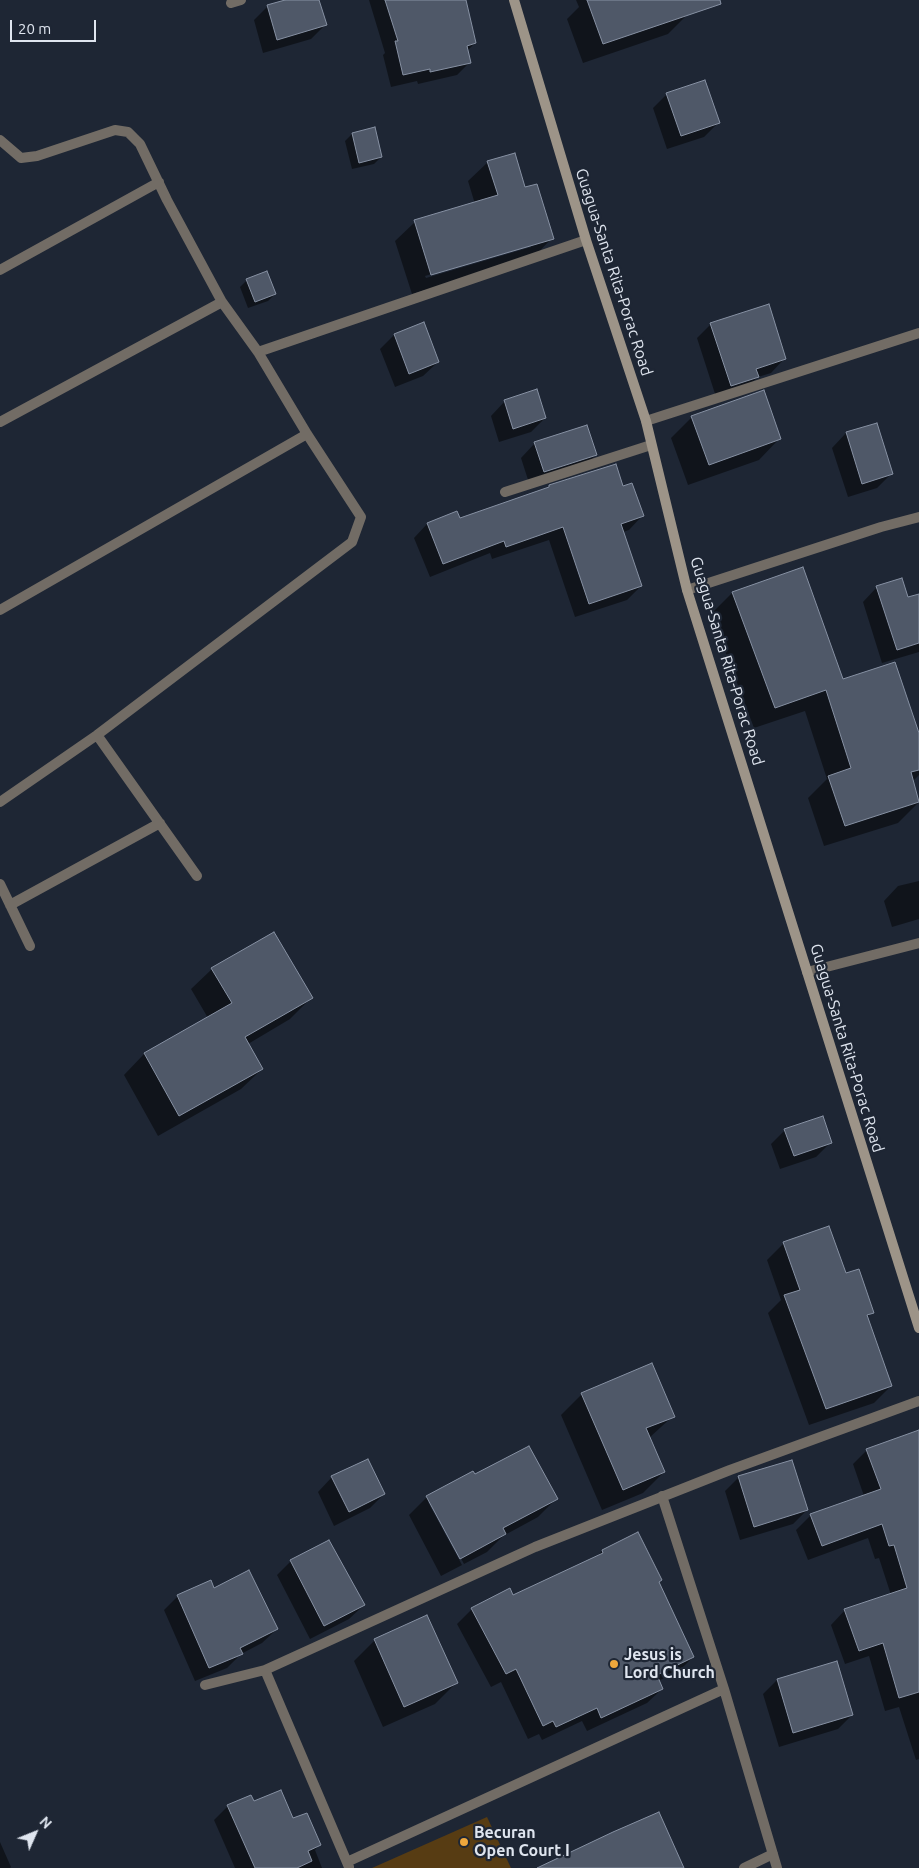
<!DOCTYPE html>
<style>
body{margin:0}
#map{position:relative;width:919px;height:1868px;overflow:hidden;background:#1e2634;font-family:Ubuntu,sans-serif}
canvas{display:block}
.north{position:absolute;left:10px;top:1808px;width:50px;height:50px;-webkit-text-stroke:4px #1e2634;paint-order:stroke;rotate:46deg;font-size:14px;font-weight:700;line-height:20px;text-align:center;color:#dfe5ef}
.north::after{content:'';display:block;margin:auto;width:18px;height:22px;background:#dfe5ef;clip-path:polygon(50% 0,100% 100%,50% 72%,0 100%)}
.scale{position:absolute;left:10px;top:20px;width:86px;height:22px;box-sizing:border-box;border:2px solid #dfe5ef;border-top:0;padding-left:6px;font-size:15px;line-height:18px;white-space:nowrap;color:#dfe5ef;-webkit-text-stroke:4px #1e2634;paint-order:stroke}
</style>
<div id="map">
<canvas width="919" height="1868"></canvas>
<div class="north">N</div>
<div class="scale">20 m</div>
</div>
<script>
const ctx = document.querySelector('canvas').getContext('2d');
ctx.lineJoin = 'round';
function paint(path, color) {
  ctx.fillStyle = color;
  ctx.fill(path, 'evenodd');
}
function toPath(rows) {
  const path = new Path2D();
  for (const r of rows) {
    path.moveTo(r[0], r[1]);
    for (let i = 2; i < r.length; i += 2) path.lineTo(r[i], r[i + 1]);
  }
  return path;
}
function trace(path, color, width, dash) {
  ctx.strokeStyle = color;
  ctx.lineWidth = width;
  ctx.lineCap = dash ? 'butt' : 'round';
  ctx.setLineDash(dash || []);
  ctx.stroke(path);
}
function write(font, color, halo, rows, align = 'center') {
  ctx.font = font + ' Ubuntu,sans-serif';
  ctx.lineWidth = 4.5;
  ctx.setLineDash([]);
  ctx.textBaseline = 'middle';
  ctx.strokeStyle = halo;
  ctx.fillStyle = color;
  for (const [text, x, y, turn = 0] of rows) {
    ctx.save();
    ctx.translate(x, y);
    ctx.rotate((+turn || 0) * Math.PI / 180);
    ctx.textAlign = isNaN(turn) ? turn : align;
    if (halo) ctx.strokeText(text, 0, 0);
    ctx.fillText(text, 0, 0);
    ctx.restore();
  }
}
const green = toPath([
 [487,1817,511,1868,372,1868]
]);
const shadow = toPath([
 [289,0,318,0,325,25,311,39,263,53,254,20,268,6],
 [369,0,446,0,475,43,467,51,469,63,457,75,418,84,417,81,391,87,383,55,385,53],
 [576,0,683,0,688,14,668,34,583,63,567,19,579,7],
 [667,94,718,123,704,137,667,149,653,108],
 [374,129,381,157,374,164,352,169,345,141,352,134],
 [488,162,524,189,552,238,533,258,412,294,395,241,415,222,475,204,468,181],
 [531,244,531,247,426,278,425,276],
 [247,280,275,294,268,301,248,308,240,287],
 [711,324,785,358,771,373,758,377,743,391,717,400,697,338],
 [394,335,438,362,423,376,395,387,380,349],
 [505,401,545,418,531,432,499,442,491,416],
 [692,417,779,439,759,460,688,485,671,438],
 [876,424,891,474,877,488,848,497,832,448,846,433],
 [535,443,596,455,582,469,530,486,521,458],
 [549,486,623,488,642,516,629,530,623,532,641,586,627,600,575,617,549,540,492,559,490,553,430,577,414,538,427,524,456,513,459,520,546,490],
 [802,568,842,681,919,737,919,775,912,782,919,802,898,823,824,846,808,798,827,779,805,711,754,728,711,614,732,593],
 [877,587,907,598,919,595,919,652,882,663,863,602],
 [919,881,919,919,892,927,884,901,898,886],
 [212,969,311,998,290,1019,248,1044,262,1069,241,1089,158,1136,124,1075,144,1054,208,1018,191,989],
 [785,1130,831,1142,816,1157,780,1169,771,1144],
 [784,1243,845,1275,872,1312,867,1318,891,1386,874,1403,809,1425,768,1313,781,1300,767,1260],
 [582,1394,673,1416,649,1438,664,1472,643,1493,602,1510,561,1415],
 [919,1431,919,1759,916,1760,899,1707,885,1711,869,1656,845,1664,831,1625,845,1610,891,1595,879,1558,875,1559,868,1538,808,1560,796,1530,810,1516,864,1496,853,1464,867,1450],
 [474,1476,556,1499,538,1517,503,1536,487,1552,441,1576,409,1515,427,1497],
 [428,1502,431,1502,464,1564,462,1565],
 [332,1477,384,1494,370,1508,334,1526,318,1492],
 [739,1477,807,1510,793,1524,740,1540,725,1491],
 [638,1534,658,1583,693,1657,679,1671,658,1681,662,1689,647,1703,587,1731,582,1721,542,1740,539,1734,528,1739,501,1682,491,1687,457,1624,472,1609,509,1590,512,1596,596,1558,602,1551],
 [291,1561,364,1605,349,1619,310,1639,277,1575],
 [213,1589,277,1629,262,1643,241,1654,227,1668,195,1681,164,1610,178,1596],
 [375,1640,456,1683,435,1704,383,1727,354,1661],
 [777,1680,852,1715,838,1729,779,1747,763,1694],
 [253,1803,293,1820,319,1845,315,1850,322,1868,235,1868,214,1820,228,1806],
 [0,1842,11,1867,10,1868,0,1868]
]);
const building = toPath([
 [285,0,319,0,327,25,277,40,267,5,285,0],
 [385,0,466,0,476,43,467,46,471,63,430,72,430,69,403,75,395,41,398,41,385,0],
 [587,0,720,0,721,4,603,44,587,0],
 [705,80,720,123,681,136,666,93,705,80],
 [375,127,382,157,359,163,352,133,375,127],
 [515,153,525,187,537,184,554,239,431,275,414,220,498,195,487,161,515,153],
 [267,271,276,294,255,302,246,279,267,271],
 [769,304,786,359,756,369,759,377,731,386,710,323,769,304],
 [424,322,439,362,409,374,394,334,424,322],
 [537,389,546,418,513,429,504,400,537,389],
 [764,390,781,439,709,465,691,416,764,390],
 [877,423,893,474,862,484,846,432,877,423],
 [587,425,597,455,544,472,534,442,587,425],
 [616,464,623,486,632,483,644,516,621,524,642,586,589,604,563,527,506,547,504,541,443,564,427,523,457,511,460,518,549,487,549,485,616,464],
 [803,567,843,679,895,662,919,733,919,770,911,772,919,802,845,826,828,776,851,768,826,690,775,708,732,592,803,567],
 [902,578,908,597,919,594,919,643,897,650,876,586,902,578],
 [274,932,313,998,245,1037,263,1069,179,1116,144,1053,232,1003,211,968,274,932],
 [823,1116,832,1143,794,1156,784,1129,823,1116],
 [829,1226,846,1273,859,1269,874,1313,867,1315,892,1386,826,1409,784,1295,800,1290,783,1242,829,1226],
 [652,1363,675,1417,646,1428,665,1472,623,1490,581,1393,652,1363],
 [919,1430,919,1692,899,1698,883,1643,859,1651,844,1609,907,1588,894,1545,889,1546,882,1524,822,1546,810,1514,881,1489,866,1449,919,1430],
 [529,1446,558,1499,503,1528,506,1534,460,1559,426,1496,473,1471,475,1474,529,1446],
 [368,1459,385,1494,349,1512,331,1476,368,1459],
 [792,1460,808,1510,754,1527,738,1476,792,1460],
 [638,1532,662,1580,659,1582,694,1657,657,1675,663,1689,601,1718,597,1708,556,1727,553,1721,543,1726,516,1669,506,1674,471,1608,510,1588,513,1595,603,1553,602,1550,638,1532],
 [329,1540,365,1605,324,1626,290,1560,329,1540],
 [249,1570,278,1629,240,1648,243,1654,209,1668,177,1595,211,1580,214,1588,249,1570],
 [427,1615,458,1683,404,1707,374,1639,427,1615],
 [837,1661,853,1715,793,1733,777,1679,837,1661],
 [281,1790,293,1818,307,1813,321,1845,308,1851,312,1861,297,1868,255,1868,227,1805,251,1795,254,1801,281,1790],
 [659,1812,684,1868,537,1868,613,1832,659,1812]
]);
const minor = toPath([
 [231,3,241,0],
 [0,140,21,158,37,156,115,130,128,132,140,144,167,200,222,302,258,352,307,434,361,517,352,542,97,735,0,802],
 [0,270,159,182],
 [258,352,586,240],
 [646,421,919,333],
 [0,422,222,302],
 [505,492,651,445],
 [0,610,307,434],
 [97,735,197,876],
 [0,884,30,946],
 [10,905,160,823],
 [807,972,919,943],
 [662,1496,724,1689,777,1868],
 [265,1670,349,1867],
 [205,1685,265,1670,535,1547,730,1470,919,1401],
 [347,1862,724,1689],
 [744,1868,773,1854]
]);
const tertiary = toPath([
 [687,590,881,527,919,517]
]);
const secondary = toPath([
 [514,0,586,240,646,421,687,590,919,1328]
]);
const markers = [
 [614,1664,5,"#eea73c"],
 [464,1842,5,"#eea73c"]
];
const streetNames = [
 ["Guagua-Santa Rita-Porac Road",614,272,72],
 ["Guagua-Santa Rita-Porac Road",727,661,73],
 ["Guagua-Santa Rita-Porac Road",847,1048,73]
];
const poiNames = [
 ["Jesus is",624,1655],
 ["Lord Church",624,1673],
 ["Becuran",474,1833],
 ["Open Court I",474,1851]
];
paint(green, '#573c13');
paint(shadow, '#0007');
paint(building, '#4f5868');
trace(building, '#8791a3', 1);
trace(minor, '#726c65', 10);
trace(tertiary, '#726c65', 10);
trace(secondary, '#9d9488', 10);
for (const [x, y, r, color] of markers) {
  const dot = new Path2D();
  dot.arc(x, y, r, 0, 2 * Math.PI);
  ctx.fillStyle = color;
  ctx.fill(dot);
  trace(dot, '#1e2634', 2);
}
write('16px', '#dfe5ef', '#1e2634', streetNames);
write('bold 16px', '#dfe5ef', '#1e2634', poiNames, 'left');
</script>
